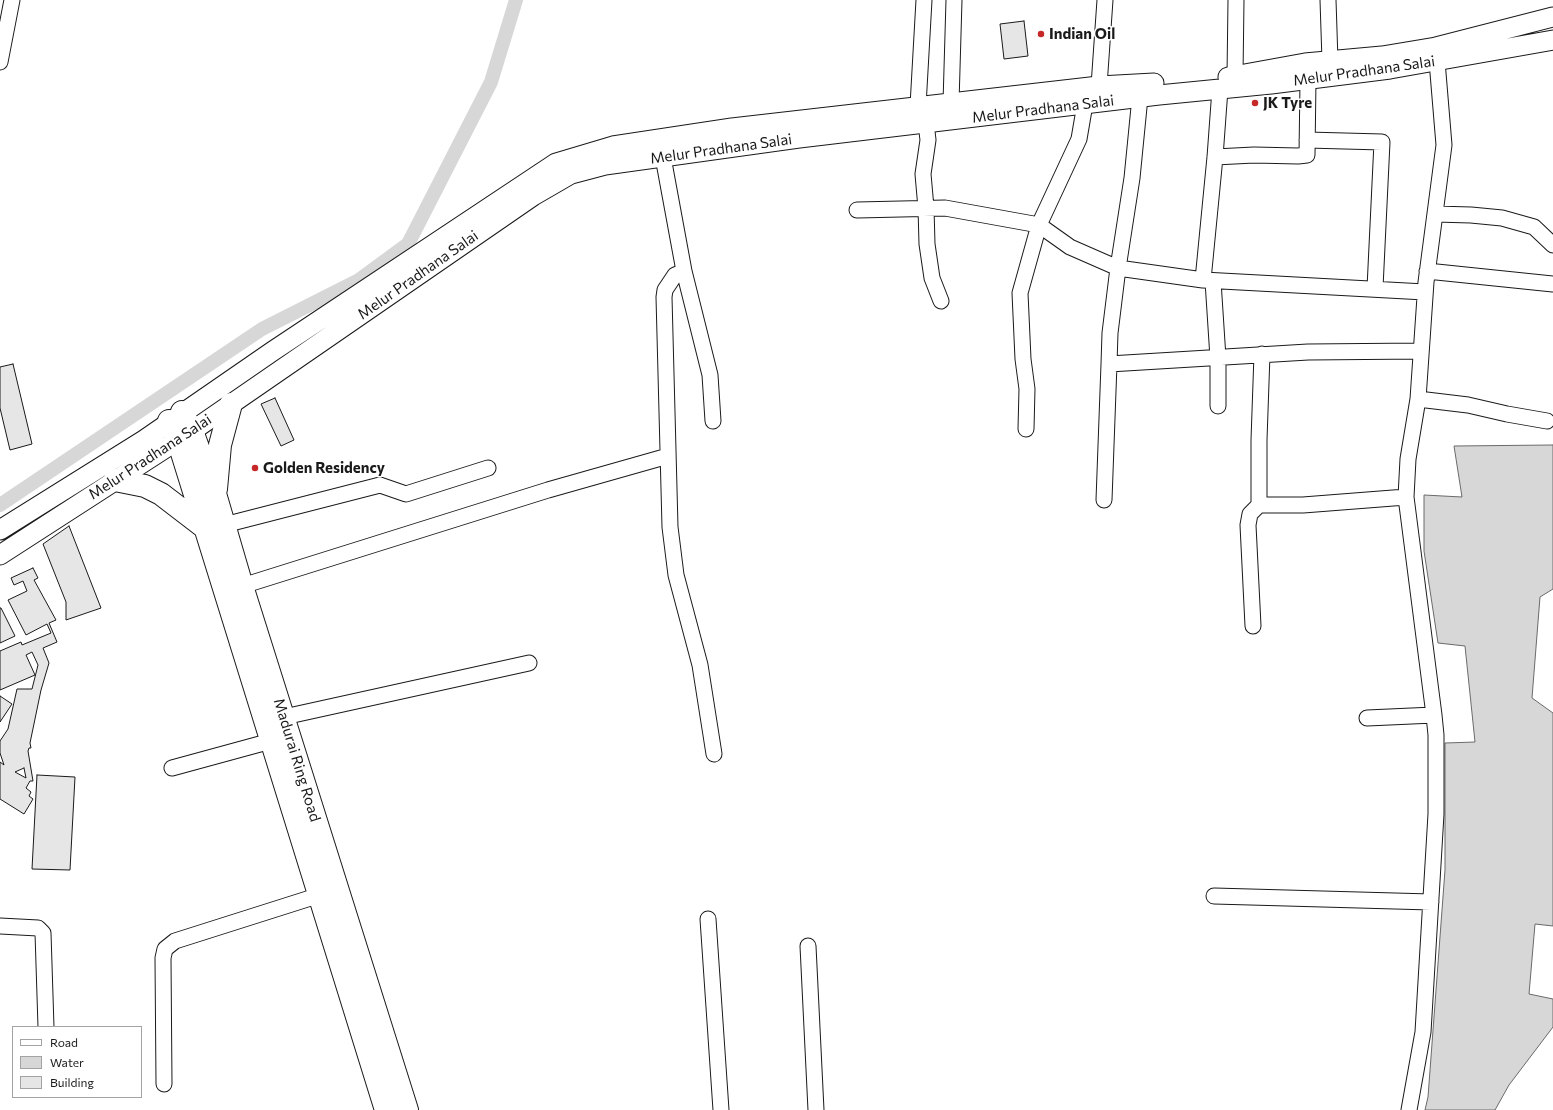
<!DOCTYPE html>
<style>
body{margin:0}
#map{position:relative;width:1553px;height:1110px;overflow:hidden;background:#fff;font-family:Commissioner,sans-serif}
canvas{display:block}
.legend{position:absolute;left:12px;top:1026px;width:130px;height:72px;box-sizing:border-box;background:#fff;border:1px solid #a3a3a3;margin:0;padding:5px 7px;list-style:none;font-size:12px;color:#1a1a1a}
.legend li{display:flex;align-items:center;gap:8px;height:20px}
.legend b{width:20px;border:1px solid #a3a3a3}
</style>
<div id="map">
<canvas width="1553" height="1110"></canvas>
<ul class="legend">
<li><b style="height:5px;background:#fff"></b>Road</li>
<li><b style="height:11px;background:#d7d7d7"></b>Water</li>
<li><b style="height:11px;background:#e6e6e6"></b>Building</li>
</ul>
</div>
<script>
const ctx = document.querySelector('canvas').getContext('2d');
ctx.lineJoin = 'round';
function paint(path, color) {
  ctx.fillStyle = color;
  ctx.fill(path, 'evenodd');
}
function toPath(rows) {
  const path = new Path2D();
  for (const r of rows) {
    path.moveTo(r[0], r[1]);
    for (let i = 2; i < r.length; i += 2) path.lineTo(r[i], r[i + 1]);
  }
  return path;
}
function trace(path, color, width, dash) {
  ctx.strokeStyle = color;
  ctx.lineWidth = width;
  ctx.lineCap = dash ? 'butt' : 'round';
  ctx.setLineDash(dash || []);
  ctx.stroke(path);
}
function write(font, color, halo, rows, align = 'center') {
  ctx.font = font + ' Commissioner,sans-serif';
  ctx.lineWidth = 3;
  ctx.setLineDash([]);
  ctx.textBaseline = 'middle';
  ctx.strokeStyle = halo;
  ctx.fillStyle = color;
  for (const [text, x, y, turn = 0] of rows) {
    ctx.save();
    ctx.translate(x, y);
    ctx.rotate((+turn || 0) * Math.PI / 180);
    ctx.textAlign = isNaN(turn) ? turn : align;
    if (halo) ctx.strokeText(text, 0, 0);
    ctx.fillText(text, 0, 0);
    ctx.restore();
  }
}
const water = toPath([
 [1553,445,1553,589,1540,597,1532,698,1553,713,1553,926,1535,924,1529,994,1553,999,1553,1027,1509,1085,1495,1110,1425,1110,1428,1097,1445,870,1445,743,1475,742,1465,646,1438,643,1424,551,1424,495,1462,497,1454,446,1553,445]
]);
const canal = toPath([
 [0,505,262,329,359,280,408,244,491,82,516,0]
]);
const building = toPath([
 [1024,21,1028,56,1004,59,1000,24,1024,21],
 [13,364,32,444,10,450,0,408,0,367,13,364],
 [275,398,294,440,281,446,261,404,275,398],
 [69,526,101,608,66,620,66,602,43,544,69,526],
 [33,568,38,578,34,580,56,620,49,623,57,642,43,648,49,663,41,690,30,743,31,748,29,748,28,751,33,781,30,781,26,788,31,792,29,796,33,799,24,814,0,799,0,762,4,765,0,753,0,741,8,729,17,689,32,689,38,665,32,652,26,655,35,675,0,690,0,651,21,642,22,645,51,633,47,624,26,635,8,600,27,591,23,581,14,585,11,578,33,568],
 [24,768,26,778,15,772,24,768],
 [0,608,1,608,15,636,0,643,0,608],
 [0,696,12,704,0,722,0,696],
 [37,775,75,777,70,870,32,869,37,775]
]);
const minor = toPath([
 [1328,0,1330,61],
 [0,62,12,0],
 [1235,76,1236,0],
 [1099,86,1105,0],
 [951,103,954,0],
 [918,106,924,0],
 [926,123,928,140,923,174,926,208,927,244,932,278,941,301],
 [1307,140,1382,142,1375,288],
 [663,157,684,271,675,275,665,290,664,297,670,527,676,575,700,665,714,754],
 [1215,157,1254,155,1298,156,1307,155,1308,80],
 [857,210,945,208,1039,225,1079,139,1085,104],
 [1435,214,1471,215,1502,218,1534,227,1553,245],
 [684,271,710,375,713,421],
 [1427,271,1553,284],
 [1203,280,1215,157,1220,89],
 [1213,281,1218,358,1218,406],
 [1109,364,1110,333,1118,268,1132,178,1140,97],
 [1418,399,1468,405,1507,414,1547,421],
 [1026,429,1027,389,1023,359,1020,293,1039,225,1070,247,1118,268,1203,280,1425,292],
 [1104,500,1109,364,1308,352,1421,351],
 [1259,505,1259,440,1262,354],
 [224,525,380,485,406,494,488,468],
 [242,586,548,490,668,456],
 [1253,626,1248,525,1250,514,1259,505,1303,505,1406,497],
 [284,717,529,663],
 [1367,718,1434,715],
 [172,768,271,741],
 [1214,896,1431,902],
 [708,919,721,1110],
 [0,926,38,928,43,933,46,1027],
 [808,946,816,1110],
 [164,1084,163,958,165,949,175,941,320,895],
 [1409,1110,1423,1032,1436,814,1436,735,1434,715,1406,497,1408,459,1418,399,1426,282,1444,145,1436,49]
]);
const major = toPath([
 [1228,77,1305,63,1382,56,1436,47,1553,17],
 [0,530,144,440,273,351,556,163,613,146,732,128,1099,86,1154,83],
 [0,555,192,431,533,196,571,174,605,165,799,138,1159,95,1271,84,1390,69,1553,40]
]);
const highway = toPath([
 [182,412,192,431,216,497,242,586,407,1110],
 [169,421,178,440,386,1110],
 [115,480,145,486,161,494,204,527],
 [216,489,220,445,231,404]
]);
const markers = [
 [1041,34,4,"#c62828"],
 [1255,103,4,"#c62828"],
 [255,468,4,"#c62828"]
];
const poiNames = [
 ["Indian Oil",1049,34],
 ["JK Tyre",1263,103],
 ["Golden Residency",263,468]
];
const streetNames = [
 ["Melur Pradhana Salai",1364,71,-8],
 ["Melur Pradhana Salai",1043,109,-7],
 ["Melur Pradhana Salai",721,149,-8],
 ["Melur Pradhana Salai",418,275,-35],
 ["Melur Pradhana Salai",150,457,-33],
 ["Madurai Ring Road",297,760,73]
];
paint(water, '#d7d7d7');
trace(water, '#6a6a6a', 1);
trace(canal, '#d7d7d7', 14);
paint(building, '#e6e6e6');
trace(building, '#1a1a1a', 1);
trace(minor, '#1a1a1a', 17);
trace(major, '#1a1a1a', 21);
trace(highway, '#1a1a1a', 24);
trace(minor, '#fff', 15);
trace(major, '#fff', 19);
trace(highway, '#fff', 22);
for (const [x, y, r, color] of markers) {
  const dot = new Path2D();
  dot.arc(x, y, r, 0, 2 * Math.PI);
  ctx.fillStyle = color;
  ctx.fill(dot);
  trace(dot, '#fff', 1.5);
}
write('bold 15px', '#1a1a1a', '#fff', poiNames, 'left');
write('15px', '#1a1a1a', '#fff', streetNames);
</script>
